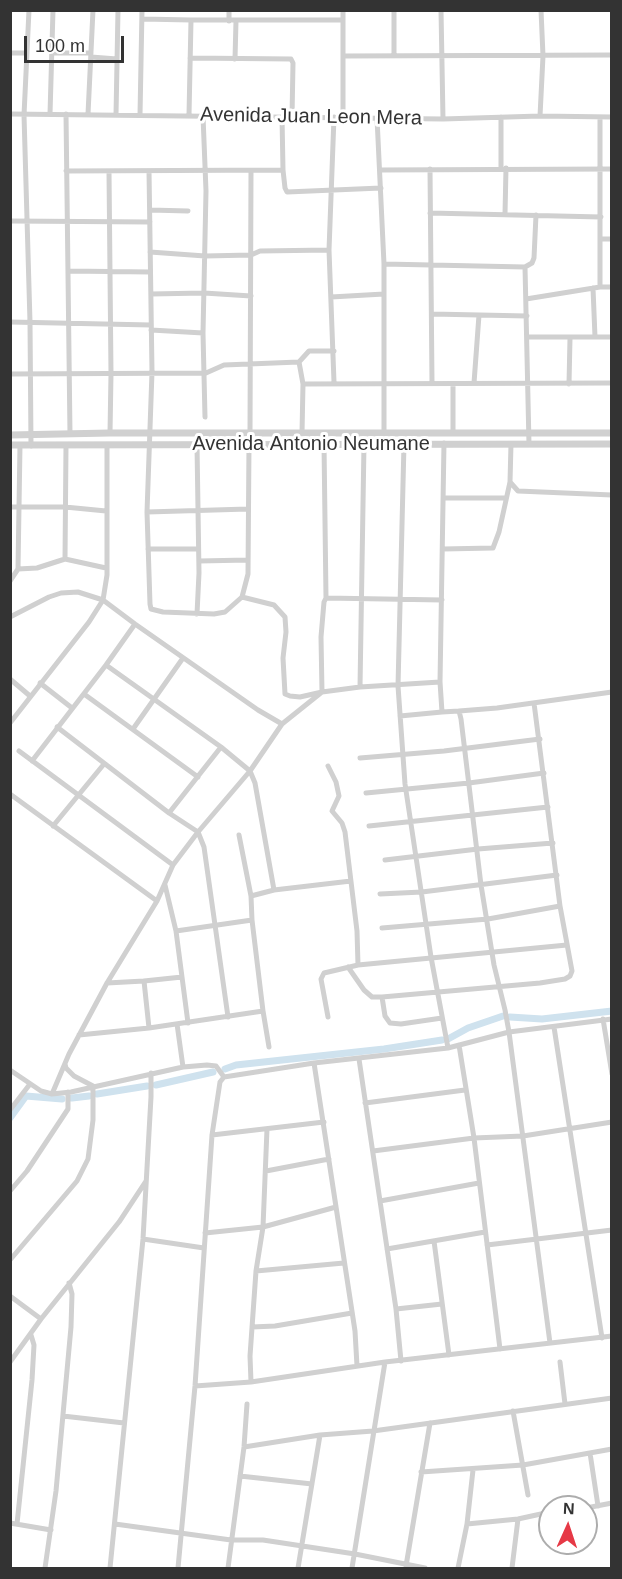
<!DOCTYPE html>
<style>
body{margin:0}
#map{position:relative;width:622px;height:1579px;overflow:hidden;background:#fff;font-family:Helvetica,sans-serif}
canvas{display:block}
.frame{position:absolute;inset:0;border:12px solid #333;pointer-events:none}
.north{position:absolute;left:538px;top:1495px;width:60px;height:60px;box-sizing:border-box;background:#fff;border:2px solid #adadad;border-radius:50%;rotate:3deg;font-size:16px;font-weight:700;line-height:24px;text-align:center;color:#333}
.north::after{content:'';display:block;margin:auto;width:21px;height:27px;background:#e63946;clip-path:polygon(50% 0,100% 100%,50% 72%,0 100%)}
.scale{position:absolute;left:24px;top:36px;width:100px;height:27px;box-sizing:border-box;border:3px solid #333;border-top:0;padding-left:8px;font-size:18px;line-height:21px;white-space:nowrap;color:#333;-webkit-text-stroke:4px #fff;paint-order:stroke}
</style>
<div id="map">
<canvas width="622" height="1579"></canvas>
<div class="frame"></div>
<div class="north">N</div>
<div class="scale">100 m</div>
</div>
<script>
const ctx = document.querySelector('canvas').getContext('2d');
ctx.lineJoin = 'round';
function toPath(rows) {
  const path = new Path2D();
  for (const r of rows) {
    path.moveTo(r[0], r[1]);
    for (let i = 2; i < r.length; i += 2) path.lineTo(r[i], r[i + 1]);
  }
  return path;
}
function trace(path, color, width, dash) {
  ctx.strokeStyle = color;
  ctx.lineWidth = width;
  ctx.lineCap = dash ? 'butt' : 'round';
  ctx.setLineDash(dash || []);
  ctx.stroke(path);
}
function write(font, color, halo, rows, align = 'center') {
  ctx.font = font + ' Helvetica,sans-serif';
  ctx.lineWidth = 6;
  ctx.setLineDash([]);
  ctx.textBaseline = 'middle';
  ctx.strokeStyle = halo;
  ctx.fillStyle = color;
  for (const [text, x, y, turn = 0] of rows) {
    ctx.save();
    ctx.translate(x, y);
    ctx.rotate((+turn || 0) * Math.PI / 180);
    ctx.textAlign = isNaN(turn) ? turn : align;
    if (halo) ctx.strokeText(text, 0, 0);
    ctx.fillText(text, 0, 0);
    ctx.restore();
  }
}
const canal = toPath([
 [510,1017,542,1019,612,1011],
 [448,1039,468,1028,503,1016],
 [225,1069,236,1065,384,1049,442,1040],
 [156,1085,213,1072],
 [97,1094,147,1086],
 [72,1098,89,1096],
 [10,1118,26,1096,62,1099]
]);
const minor = toPath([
 [29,10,24,115,30,322,31,446],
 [343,10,343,117],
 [441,10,443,119],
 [142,19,191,20,189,115],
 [191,20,343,20],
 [229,21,229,10],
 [10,53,27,53],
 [52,53,91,53],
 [394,55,394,10],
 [344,56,612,55],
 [91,57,117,59],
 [190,58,291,59,293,63,292,117],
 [235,59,236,21],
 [10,114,443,119,540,116,612,117],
 [50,114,53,10],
 [66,114,70,434],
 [88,114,93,10],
 [116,115,118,10],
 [140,115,142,10],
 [203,116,206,191,203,333,205,417],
 [540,116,543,56,541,10],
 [282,117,283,170,285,188,287,192,381,188],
 [334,117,329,250,334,382],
 [600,117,600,287],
 [377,118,384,264,384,444],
 [501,168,501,117],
 [430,169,432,383],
 [380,170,612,169],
 [66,171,283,170],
 [149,171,152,372,147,512,150,604,151,609,163,612,214,614,225,612,242,597,248,574,249,444],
 [109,172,111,374,110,433],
 [150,210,188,211],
 [430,213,601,217],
 [505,214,506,168],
 [10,221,150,222],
 [601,239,612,239],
 [150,252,205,256,251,255,260,251,329,250],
 [384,264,525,267,532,263,534,258,536,215],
 [525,267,529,444],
 [68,271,150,272],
 [593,288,595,337],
 [151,294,204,293,251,296],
 [331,297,384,294],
 [526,299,600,287,612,287],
 [432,314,527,316],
 [10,322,151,325],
 [151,330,203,333],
 [527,337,612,337],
 [299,362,303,384,302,433],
 [10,374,206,373,224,365,299,362,309,351,334,351],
 [474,383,479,315],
 [303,384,612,383],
 [569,384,570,338],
 [453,433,453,384],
 [250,434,251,171],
 [404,444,398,686,405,784,431,957,448,1048],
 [511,444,510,482,518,491,612,495],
 [444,498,506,498],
 [10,507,65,507,106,511],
 [147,512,248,509],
 [148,549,198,549],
 [443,549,493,548,499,532,510,482],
 [65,559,66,446],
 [199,561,248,560],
 [18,569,37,568,65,559,106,568],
 [10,581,18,569,20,445],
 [242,597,274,605,285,617,286,632,283,658,285,694,290,696,300,697,322,692,321,637,324,602,326,598,324,444],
 [326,598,442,600],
 [197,614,199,573,197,445],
 [10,617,49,597,61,593,78,592,103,600,135,624,258,710,282,724],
 [106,665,221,747,250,771,255,783,274,890],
 [10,679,30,696],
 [440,682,444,443],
 [40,683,72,708],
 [360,687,364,444],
 [84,694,198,777],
 [459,711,497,708,612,692],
 [400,716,442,712],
 [10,723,89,622,103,600,107,575,107,445],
 [57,727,169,813,198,832,204,847,228,1017],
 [133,729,183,658],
 [19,751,173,865],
 [360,758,444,751,540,739],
 [32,761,106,665,135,624],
 [328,766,336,782,339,796,332,811,342,823,345,832,357,931,358,965],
 [366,793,469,783,544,773],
 [10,794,157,901],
 [169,813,221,747],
 [53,826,104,764],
 [369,826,548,807],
 [385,860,478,849,553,843],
 [165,885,176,931,188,1023],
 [380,894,422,892,557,875],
 [251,896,274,890,351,881],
 [382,928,488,919,560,906],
 [176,931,252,920],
 [348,967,364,990,372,997,382,997,540,983,565,979,570,976,572,971,560,906,534,703],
 [107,983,144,981],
 [382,997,385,1016,390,1023,401,1024,442,1018],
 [263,1011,269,1047],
 [328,1017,321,979,324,973,358,965,567,945],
 [603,1019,612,1074],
 [177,1024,183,1067],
 [554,1027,602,1338],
 [149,1028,144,981,182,977],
 [79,1035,149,1028,263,1011,252,920,251,896,239,835],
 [459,1045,474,1138,500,1349],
 [359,1059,396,1309,401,1361],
 [314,1063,355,1331,357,1366],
 [10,1070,41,1091,52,1094,71,1092,183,1067,207,1065,216,1066,224,1077],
 [52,1094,69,1054,107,983,157,901,173,865,198,832,250,771,282,724,322,692,360,687,440,682,442,712,459,711,461,719,481,885,494,965,505,1010,509,1032,448,1048,314,1063,224,1077,220,1082,212,1135,195,1386,178,1568],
 [365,1103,465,1090],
 [10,1110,30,1084],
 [212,1135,324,1122],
 [373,1151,474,1138,523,1136,612,1122],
 [266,1171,329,1159],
 [10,1191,27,1171,68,1109,68,1092],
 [380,1201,479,1183],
 [205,1233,263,1227,336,1207],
 [143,1239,204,1248],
 [434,1241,449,1355],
 [487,1245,612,1230],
 [387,1249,485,1232],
 [10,1260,77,1181,88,1159,93,1120,93,1086,74,1076,66,1068,65,1064],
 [256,1271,344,1263],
 [10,1296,41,1319],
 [396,1309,442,1304],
 [252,1327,275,1326,352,1313],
 [550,1343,509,1032,612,1019],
 [10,1362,41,1319,119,1222,146,1181],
 [560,1362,565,1404],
 [251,1382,250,1356,256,1271,263,1227,267,1129],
 [195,1386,251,1382,385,1362,612,1336],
 [513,1411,528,1495],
 [63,1416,124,1423],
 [244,1447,320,1435,373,1431,612,1398],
 [590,1453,598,1506],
 [421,1472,523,1465,612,1449],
 [240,1476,312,1484],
 [586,1508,612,1503],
 [10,1523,51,1530],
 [17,1524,32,1380,34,1345,31,1335],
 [115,1524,231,1540,263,1540,355,1554,425,1568],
 [467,1524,518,1519,550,1512],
 [406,1566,430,1423],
 [45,1568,56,1491,71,1327,72,1294,69,1283],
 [110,1568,143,1239,151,1097,151,1073],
 [228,1568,244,1447,247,1404],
 [298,1568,320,1435],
 [352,1568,385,1362],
 [458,1568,467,1524,473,1470],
 [512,1568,518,1519]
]);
const tertiary = toPath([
 [10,435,110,433,612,433],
 [10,445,612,444]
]);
const streetNames = [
 ["Avenida Juan Leon Mera",311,117,1],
 ["Avenida Antonio Neumane",311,444]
];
trace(canal, '#cfe2ee', 7);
trace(minor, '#d0d0d0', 5);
trace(tertiary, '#d0d0d0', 7);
write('20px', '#333', '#fff', streetNames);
</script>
